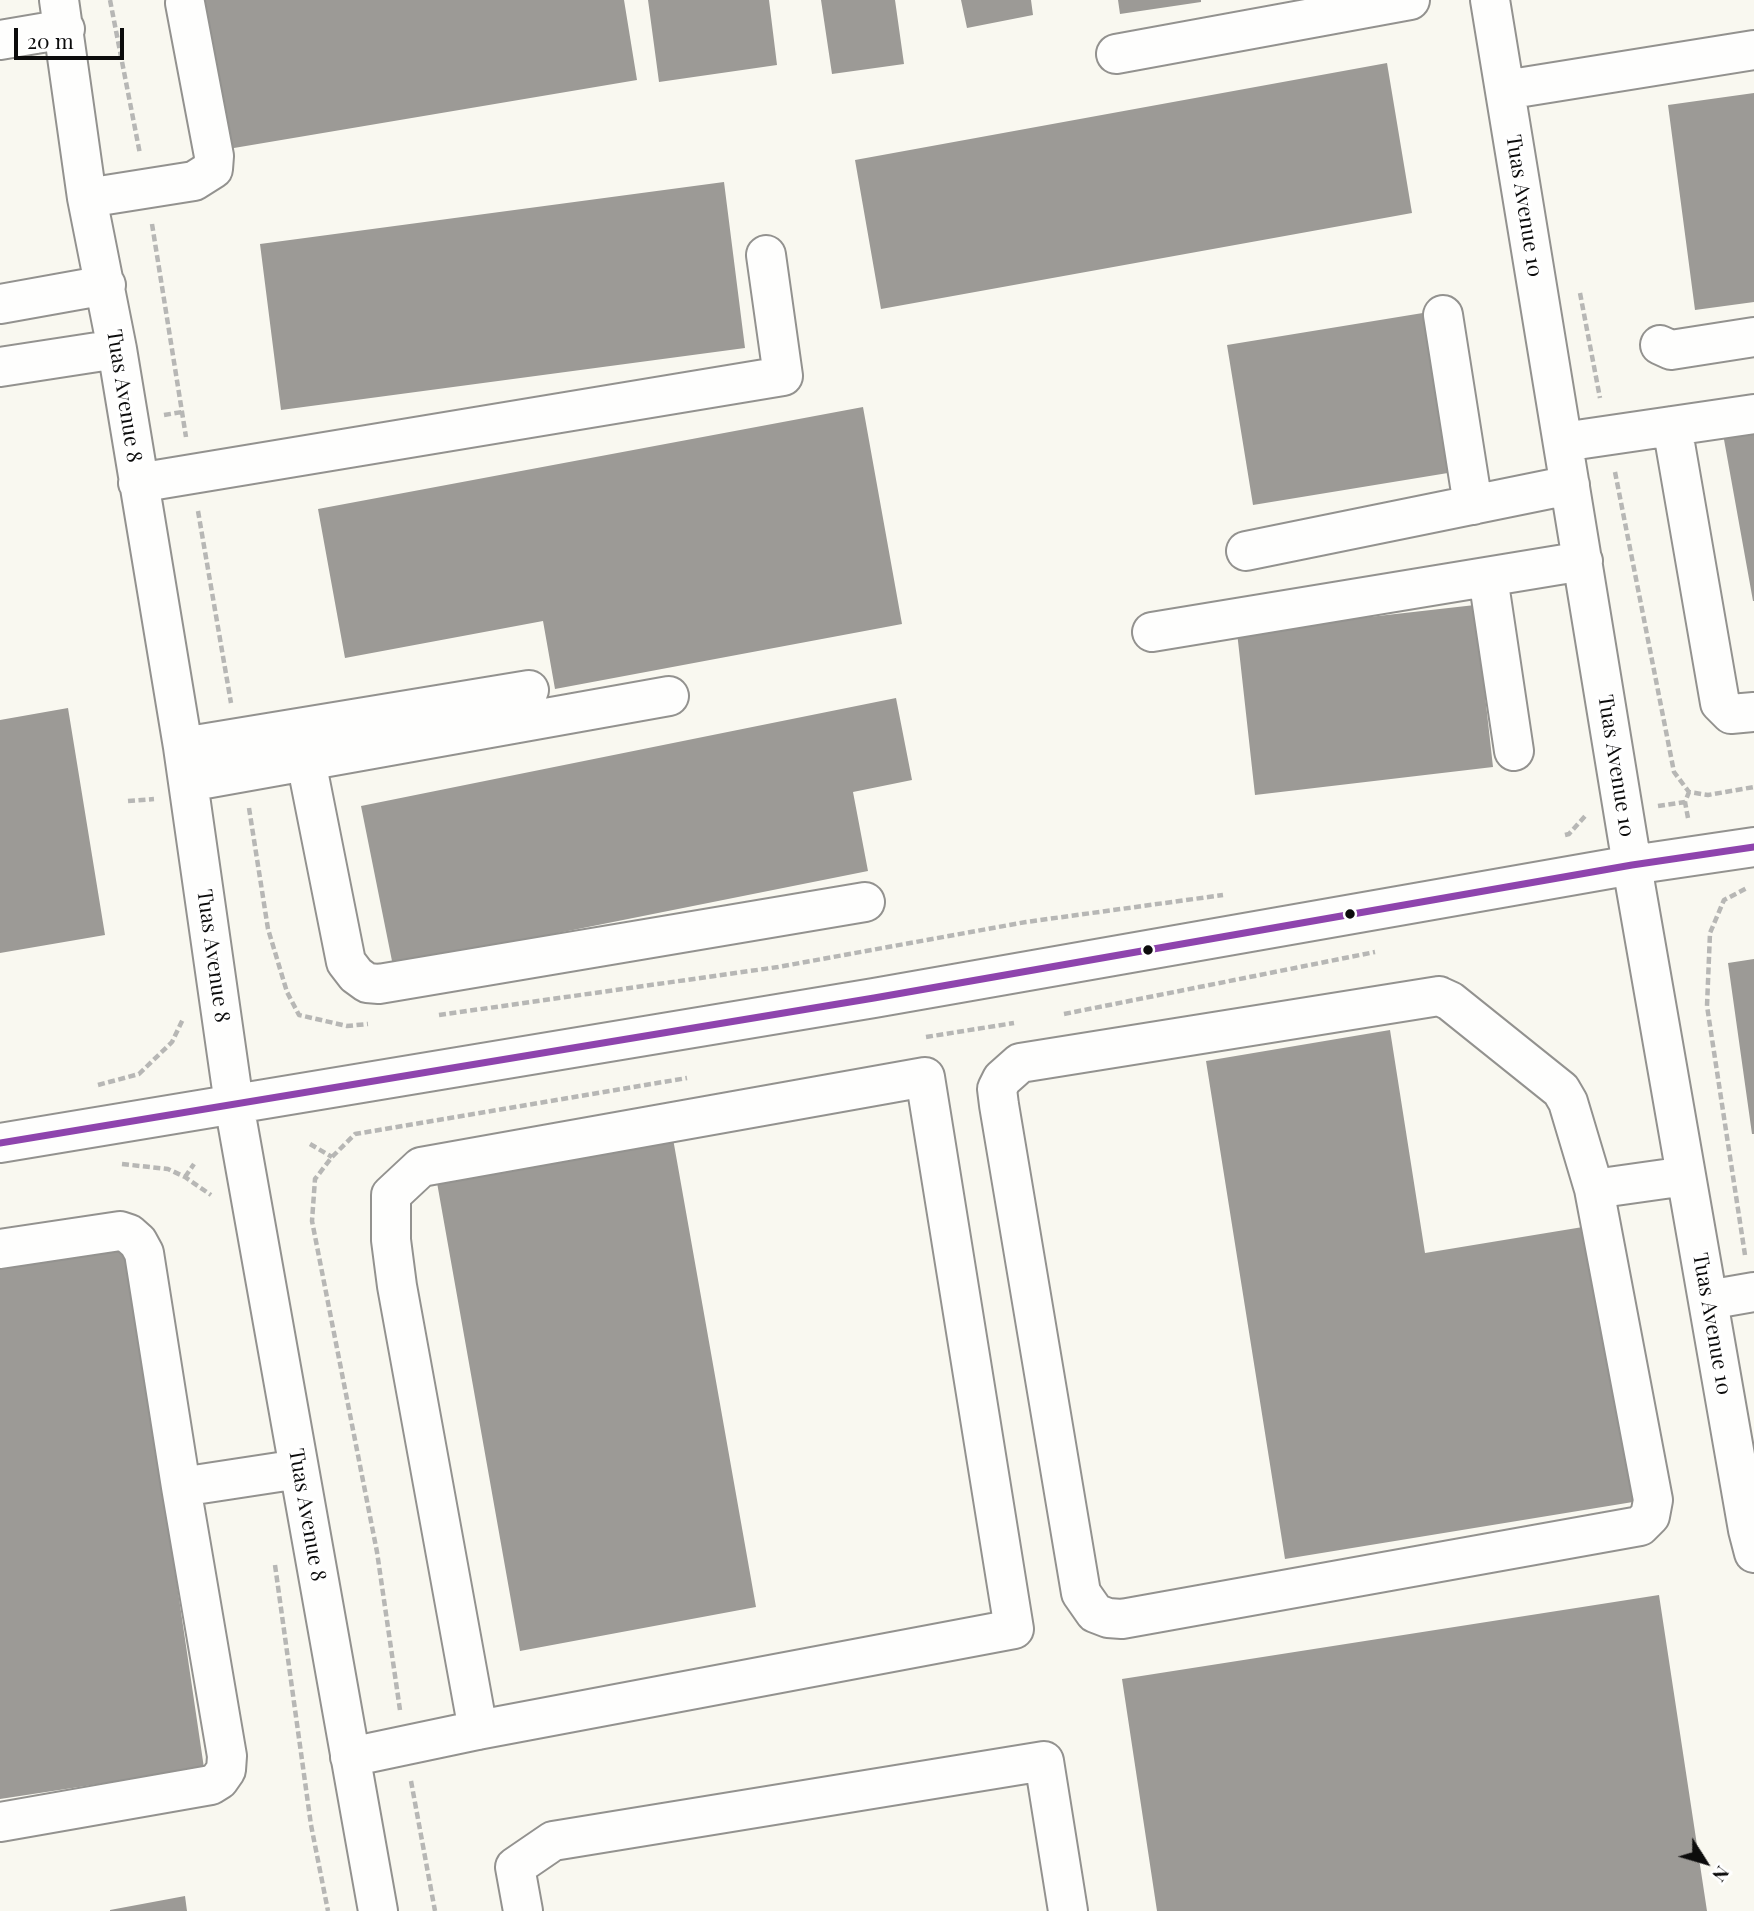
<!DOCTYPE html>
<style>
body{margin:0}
#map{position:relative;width:1754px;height:1911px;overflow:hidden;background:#f9f8f0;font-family:"Playfair Display",serif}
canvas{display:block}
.north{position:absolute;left:1670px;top:1827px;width:70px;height:70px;-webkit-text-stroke:5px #fff;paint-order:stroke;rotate:127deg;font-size:19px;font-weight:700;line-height:28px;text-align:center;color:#0c0c0c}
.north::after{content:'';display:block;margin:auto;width:24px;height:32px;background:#0c0c0c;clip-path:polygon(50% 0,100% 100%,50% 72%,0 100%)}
.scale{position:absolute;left:14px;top:28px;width:110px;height:32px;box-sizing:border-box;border:4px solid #0c0c0c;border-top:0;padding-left:9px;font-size:21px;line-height:24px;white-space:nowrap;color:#0c0c0c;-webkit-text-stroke:5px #fff;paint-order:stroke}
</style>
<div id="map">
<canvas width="1754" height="1911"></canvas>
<div class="north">N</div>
<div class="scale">20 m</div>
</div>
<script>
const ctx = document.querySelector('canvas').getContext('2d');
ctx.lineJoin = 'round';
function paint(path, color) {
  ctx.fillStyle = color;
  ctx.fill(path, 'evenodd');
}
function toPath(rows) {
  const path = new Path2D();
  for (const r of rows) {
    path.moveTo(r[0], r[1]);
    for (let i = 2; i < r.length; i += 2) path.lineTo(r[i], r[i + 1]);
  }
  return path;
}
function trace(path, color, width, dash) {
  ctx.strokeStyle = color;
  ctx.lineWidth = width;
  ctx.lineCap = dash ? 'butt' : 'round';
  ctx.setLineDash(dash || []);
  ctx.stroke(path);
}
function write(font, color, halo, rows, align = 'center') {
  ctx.font = font + ' "Playfair Display",serif';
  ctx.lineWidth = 7;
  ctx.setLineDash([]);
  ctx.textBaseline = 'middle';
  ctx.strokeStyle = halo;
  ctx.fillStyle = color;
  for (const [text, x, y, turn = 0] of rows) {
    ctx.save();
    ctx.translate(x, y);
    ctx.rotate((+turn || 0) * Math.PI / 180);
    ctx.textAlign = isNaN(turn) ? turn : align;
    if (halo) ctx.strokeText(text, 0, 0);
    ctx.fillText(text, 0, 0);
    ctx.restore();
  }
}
const building = toPath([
 [205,0,624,0,637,80,228,149],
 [648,0,769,0,777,65,659,82],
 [821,0,895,0,904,64,832,74],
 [961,0,1031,0,1033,15,967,28],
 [1118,0,1201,0,1201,2,1120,14],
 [1387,63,1412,213,881,309,855,160],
 [1754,93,1754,302,1695,310,1668,105],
 [724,182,745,348,281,410,260,244],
 [1435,311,1460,471,1253,505,1227,345],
 [863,407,902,624,555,689,543,621,345,658,318,509],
 [1754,428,1754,601,1753,601,1723,434],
 [1475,605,1493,767,1255,795,1237,632],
 [896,698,912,780,853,792,868,871,393,966,361,806],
 [68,708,105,935,0,953,0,720],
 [1754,959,1754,1134,1752,1134,1728,963],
 [1390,1030,1425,1253,1595,1225,1639,1501,1285,1559,1206,1061],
 [672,1133,756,1607,520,1651,436,1177],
 [127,1245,204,1768,0,1799,0,1264],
 [1659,1595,1707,1911,1157,1911,1122,1679],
 [185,1896,187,1911,110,1911,110,1910]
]);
const path = toPath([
 [110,0,140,154],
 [152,224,186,437],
 [1580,293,1600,398],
 [164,415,182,412],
 [1615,472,1674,772,1689,792,1708,795,1754,787],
 [198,511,231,703],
 [128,801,154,799],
 [1658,806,1685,802],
 [249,808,268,929,287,992,299,1015,347,1026,368,1024],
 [1688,818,1685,802,1689,792],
 [1565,835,1569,834,1586,815],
 [1064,1014,1375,952],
 [439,1015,778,967,1026,922,1223,895],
 [926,1037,1014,1023],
 [98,1085,139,1074,172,1042,183,1019],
 [310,1144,332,1157],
 [122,1164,168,1169,185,1177,211,1195],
 [185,1177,194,1164],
 [1745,1255,1707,1006,1710,933,1724,900,1747,888],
 [275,1565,311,1825,328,1911],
 [400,1710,377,1552,312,1221,315,1179,332,1157,355,1134,687,1078],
 [411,1781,435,1911]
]);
const minor = toPath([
 [59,0,87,198,117,349,183,747,234,1104,378,1911],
 [1490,0,1636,889,1748,1530,1754,1553],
 [0,40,65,29],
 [1116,54,1410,0],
 [1505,90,1754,50],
 [87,198,194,181,213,169,214,156,185,3],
 [0,304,106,285],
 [1443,315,1473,505],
 [1660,345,1671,350,1754,337],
 [0,367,117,349],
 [1672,426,1720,703,1731,714,1754,712],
 [1563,442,1754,414],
 [138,483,783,376,766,255],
 [1246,551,1570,485],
 [1488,577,1514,751],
 [1152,632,1583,561],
 [183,747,529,690],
 [306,761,346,962,356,975,367,983,379,984,865,902],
 [188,782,669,696],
 [1439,996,1450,1001,1561,1090,1568,1102,1594,1189,1653,1500,1650,1516,1640,1526,1122,1619,1108,1618,1095,1613,1081,1593,999,1105,997,1089,1002,1079,1020,1063,1439,996],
 [0,1143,874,998,1632,865,1754,847],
 [1594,1189,1686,1176],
 [0,1249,120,1231,129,1234,138,1242,144,1253,181,1487,227,1756,226,1770,219,1780,211,1785,0,1822],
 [1708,1300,1754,1292],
 [181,1487,299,1469],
 [350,1757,478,1730,1014,1629,925,1077,421,1167,391,1195,391,1240,397,1286,478,1730],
 [523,1911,515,1867,553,1841,1044,1761,1068,1911]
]);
const bus1 = toPath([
 [0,1143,874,998,1632,865,1754,847]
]);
const markers = [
 [1350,914,6,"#0c0c0c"],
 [1148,950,6,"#0c0c0c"]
];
const streetNames = [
 ["Tuas Avenue 10",1524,206,81],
 ["Tuas Avenue 8",124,396,81],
 ["Tuas Avenue 10",1616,766,81],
 ["Tuas Avenue 8",213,956,82],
 ["Tuas Avenue 10",1712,1324,80],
 ["Tuas Avenue 8",307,1515,80]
];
paint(building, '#9c9a96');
trace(minor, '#93928f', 42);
trace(path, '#b7b7b5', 4.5, [7, 3.5]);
trace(minor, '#fefefd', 38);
trace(bus1, '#8e44ad', 7);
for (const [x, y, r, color] of markers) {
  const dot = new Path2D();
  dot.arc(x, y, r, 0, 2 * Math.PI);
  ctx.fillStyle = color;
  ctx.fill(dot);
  trace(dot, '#fff', 2.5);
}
write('21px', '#0c0c0c', '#fff', streetNames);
</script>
